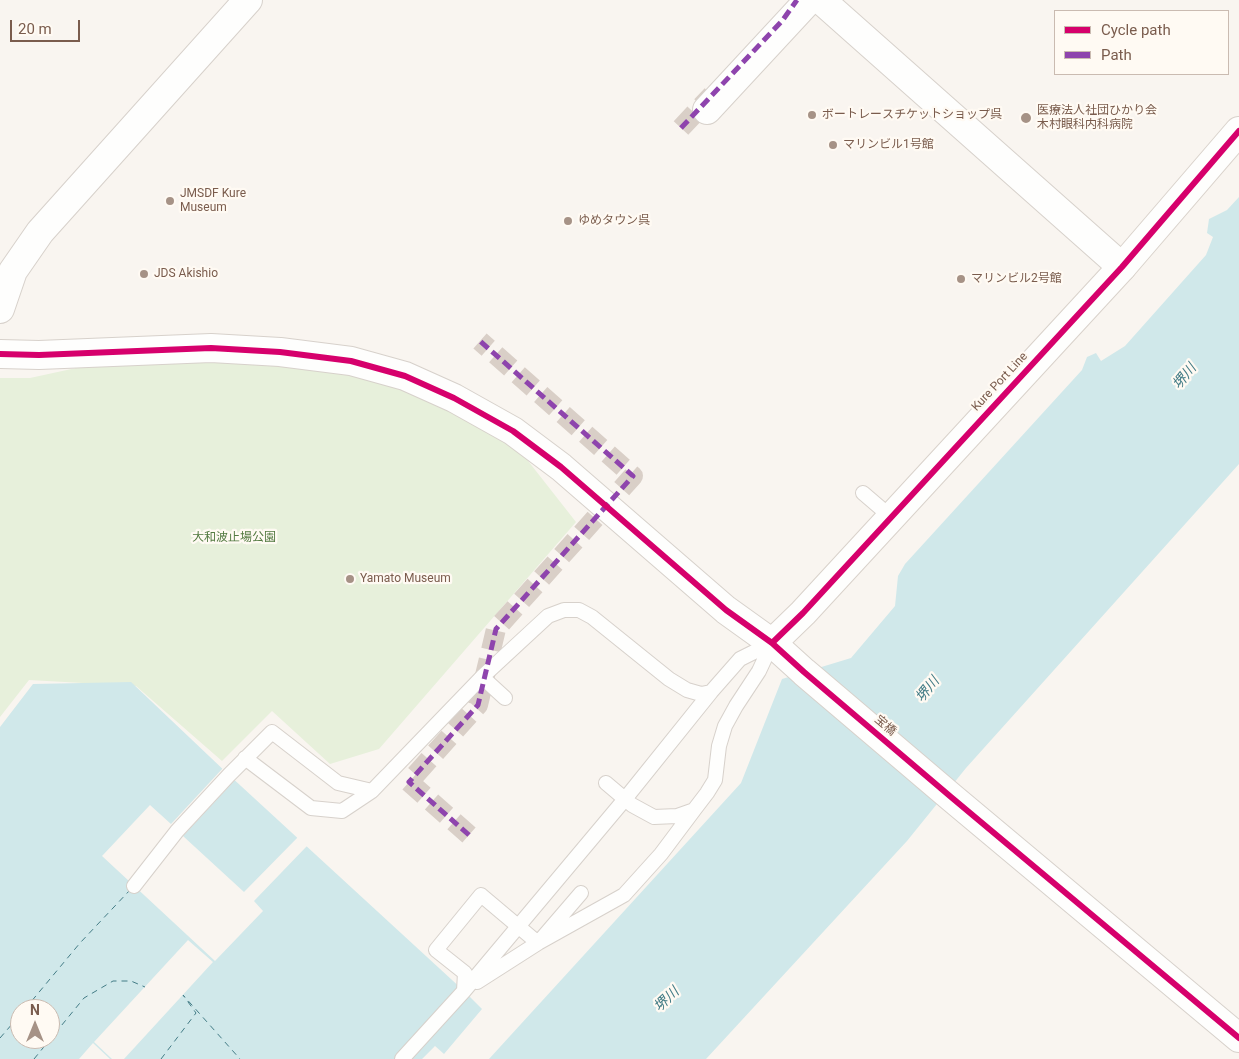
<!DOCTYPE html>
<meta charset="utf-8">
<style>
body{margin:0}
#map{position:relative;width:1239px;height:1059px;overflow:hidden;background:#f9f5f0;font-family:Roboto,sans-serif}
canvas{display:block}
.legend{position:absolute;left:1054px;top:10px;width:175px;height:65px;box-sizing:border-box;background:#fffaf3;border:1px solid #cabbb1;margin:0;padding:6px 9px;list-style:none;font-size:15px;color:#7a5c4d}
.legend li{display:flex;align-items:center;gap:10px;height:25px}
.legend b{width:25px;border:1px solid #cabbb1}
.north{position:absolute;left:10px;top:999px;width:50px;height:50px;box-sizing:border-box;background:#fffaf3;border:1px solid #cabbb1;border-radius:50%;rotate:0deg;font-size:14px;font-weight:700;line-height:20px;text-align:center;color:#7a5c4d}
.north::after{content:'';display:block;margin:auto;width:18px;height:22px;background:#a69286;clip-path:polygon(50% 0,100% 100%,50% 72%,0 100%)}
.scale{position:absolute;left:10px;top:20px;width:70px;height:22px;box-sizing:border-box;border:2px solid #7a5c4d;border-top:0;padding-left:6px;font-size:15px;line-height:18px;white-space:nowrap;color:#7a5c4d;-webkit-text-stroke:4px #fffaf3;paint-order:stroke}
</style>
<div id="map">
<canvas width="1239" height="1059"></canvas>
<ul class="legend">
<li><b style="height:6px;background:#d6006c"></b>Cycle path</li>
<li><b style="height:6px;background:#8e44ad"></b>Path</li>
</ul>
<div class="north">N</div>
<div class="scale">20 m</div>
</div>
<script>
const ctx = document.querySelector('canvas').getContext('2d');
ctx.lineJoin = 'round';
function paint(path, color) {
  ctx.fillStyle = color;
  ctx.fill(path, 'evenodd');
}
function toPath(rows) {
  const path = new Path2D();
  for (const r of rows) {
    path.moveTo(r[0], r[1]);
    for (let i = 2; i < r.length; i += 2) path.lineTo(r[i], r[i + 1]);
  }
  return path;
}
function trace(path, color, width, dash) {
  ctx.strokeStyle = color;
  ctx.lineWidth = width;
  ctx.lineCap = dash ? 'butt' : 'round';
  ctx.setLineDash(dash || []);
  ctx.stroke(path);
}
function write(font, color, halo, rows, align = 'center') {
  ctx.font = font + ' Roboto,"Noto Sans JP",sans-serif';
  ctx.lineWidth = 4.5;
  ctx.setLineDash([]);
  ctx.textBaseline = 'middle';
  ctx.strokeStyle = halo;
  ctx.fillStyle = color;
  for (const [text, x, y, turn = 0] of rows) {
    ctx.save();
    ctx.translate(x, y);
    ctx.rotate((+turn || 0) * Math.PI / 180);
    ctx.textAlign = isNaN(turn) ? turn : align;
    if (halo) ctx.strokeText(text, 0, 0);
    ctx.fillText(text, 0, 0);
    ctx.restore();
  }
}
const green = toPath([
 [120,352,316,367,394,381,470,416,525,457,576,522,379,749,330,764,272,711,222,761,136,686,29,680,0,717,0,378,30,378,76,368]
]);
const water = toPath([
 [1239,197,1239,464,966,768,907,841,706,1059,489,1059,741,783,782,679,851,658,895,606,898,576,905,564,1082,370,1087,357,1096,353,1101,361,1125,346,1206,255,1213,237,1207,233,1209,219,1227,210],
 [131,682,229,775,464,991,482,1009,444,1054,435,1046,422,1059,0,1059,0,727,33,684],
 [20,1009,50,1009,50,1039,20,1039]
]);
const pier = toPath([
 [223,768,235,780,183,836,244,892,298,837,307,846,254,901,263,911,215,961,102,856,150,805,171,824],
 [188,940,213,962,124,1059,112,1059,94,1042],
 [93,1043,110,1059,79,1059]
]);
const ferry = toPath([
 [25,1009,80,943,130,890],
 [0,1038,20,1015],
 [34,1059,84,998,113,981,131,981,145,987],
 [161,1059,196,1013,183,995,240,1059]
]);
const pedestrianTunnel = toPath([
 [681,128,712,95],
 [469,835,409,782,478,705,496,629,633,476,480,341]
]);
const service = toPath([
 [863,493,891,517],
 [482,677,505,698],
 [245,758,311,808,342,811,372,791,482,677,548,616,564,610,579,610,592,617,669,679,687,690,701,694,711,692,740,659,772,643],
 [606,783,632,805,654,817,677,816,694,810,707,793,715,780,719,746,725,726,736,706,759,671,772,643],
 [134,886,177,831,229,775,272,732,338,783,372,791],
 [477,982,538,943,581,893],
 [464,991,465,973,436,950,481,895,538,943,624,895,661,854,694,810],
 [402,1059,464,991,625,799,711,692]
]);
const tertiary = toPath([
 [821,0,1122,267],
 [707,110,809,0],
 [0,309,13,271,40,232,248,0],
 [0,354,39,355,211,348,280,352,351,361,405,376,454,398,513,431,561,467,726,610,772,643,804,672,951,797,1239,1038]
]);
const secondary = toPath([
 [772,643,803,613,1122,267,1239,131]
]);
const quiet = toPath([
 [681,128,782,21,797,0],
 [469,835,409,782,478,705,496,629,633,476,480,341]
]);
const cycleway = toPath([
 [0,354,39,355,211,348,280,352,351,361,405,376,454,398,513,431,561,467,726,610,772,643,804,672,951,797,1239,1038],
 [772,643,803,613,1122,267,1239,131]
]);
const markers = [
 [812,115,5,"#a69286"],
 [1026,118,6,"#a69286"],
 [833,145,5,"#a69286"],
 [170,201,5,"#a69286"],
 [568,221,5,"#a69286"],
 [144,274,5,"#a69286"],
 [961,279,5,"#a69286"],
 [350,579,5,"#a69286"]
];
const poiNames = [
 ["医療法人社団ひかり会",1037,111],
 ["木村眼科内科病院",1037,125],
 ["ボートレースチケットショップ呉",822,115],
 ["マリンビル1号館",843,145],
 ["JMSDF Kure",180,194],
 ["Museum",180,208],
 ["ゆめタウン呉",578,221],
 ["JDS Akishio",154,274],
 ["マリンビル2号館",971,279],
 ["Yamato Museum",360,579]
];
const streetNames = [
 ["Kure Port Line",1000,382,-47],
 ["宝橋",885,726,40]
];
const parkNames = [
 ["大和波止場公園",234,538]
];
const waterNames = [
 ["堺川",1185,377,-51],
 ["堺川",928,690,-51],
 ["堺川",667,1000,-44]
];
paint(green, '#e7f0db');
paint(water, '#d0e8ea');
paint(pier, '#f9f5f0');
trace(ferry, '#437c86', 1, [6, 5]);
trace(pedestrianTunnel, '#d9cfc7', 20, [20, 10]);
trace(service, '#d7d1cb', 16);
trace(tertiary, '#d7d1cb', 30);
trace(secondary, '#d9d2cb', 30);
trace(service, '#fefefd', 14);
trace(tertiary, '#fefefd', 28);
trace(secondary, '#fefefd', 28);
trace(quiet, '#8e44ad', 5, [10, 5]);
trace(cycleway, '#d6006c', 6);
for (const [x, y, r, color] of markers) {
  const dot = new Path2D();
  dot.arc(x, y, r, 0, 2 * Math.PI);
  ctx.fillStyle = color;
  ctx.fill(dot);
  trace(dot, '#fffaf3', 2);
}
write('12px', '#7a5c4d', '#fffaf3', poiNames, 'left');
write('12px', '#7a5c4d', '#fffaf3', streetNames);
write('12px', '#537a41', '#fffaf3', parkNames);
write('italic 14px', '#437c86', '#fffaf3', waterNames);
</script>
